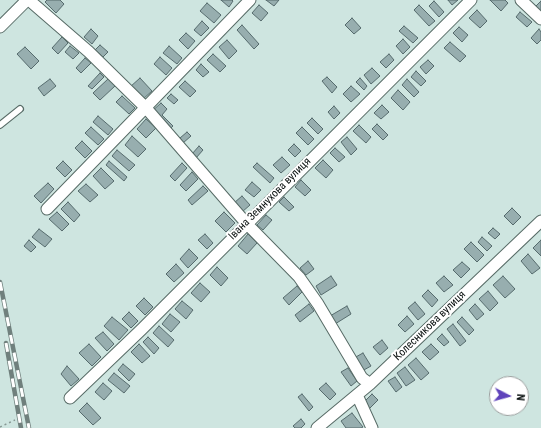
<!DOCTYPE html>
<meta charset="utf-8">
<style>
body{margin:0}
#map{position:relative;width:541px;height:428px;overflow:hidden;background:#cee5e0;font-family:"Roboto Condensed",sans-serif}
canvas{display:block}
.north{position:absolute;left:489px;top:376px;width:40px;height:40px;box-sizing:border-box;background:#fff;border:1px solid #9b9e9e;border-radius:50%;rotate:96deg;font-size:11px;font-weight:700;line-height:16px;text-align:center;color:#060d0c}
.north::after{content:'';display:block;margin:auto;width:14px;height:18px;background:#5f43bb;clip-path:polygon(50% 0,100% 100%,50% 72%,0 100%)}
</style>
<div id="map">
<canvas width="541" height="428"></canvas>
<div class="north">N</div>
</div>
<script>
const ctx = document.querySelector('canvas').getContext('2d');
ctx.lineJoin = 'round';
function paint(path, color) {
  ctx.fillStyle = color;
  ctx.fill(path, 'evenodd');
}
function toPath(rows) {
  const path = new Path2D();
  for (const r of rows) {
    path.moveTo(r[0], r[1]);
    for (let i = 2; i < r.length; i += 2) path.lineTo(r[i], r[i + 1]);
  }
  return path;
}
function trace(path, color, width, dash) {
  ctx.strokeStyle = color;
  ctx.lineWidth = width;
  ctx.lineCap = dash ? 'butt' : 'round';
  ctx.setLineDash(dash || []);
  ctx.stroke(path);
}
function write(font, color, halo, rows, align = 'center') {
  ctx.font = font + ' "Roboto Condensed",sans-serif';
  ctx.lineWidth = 4;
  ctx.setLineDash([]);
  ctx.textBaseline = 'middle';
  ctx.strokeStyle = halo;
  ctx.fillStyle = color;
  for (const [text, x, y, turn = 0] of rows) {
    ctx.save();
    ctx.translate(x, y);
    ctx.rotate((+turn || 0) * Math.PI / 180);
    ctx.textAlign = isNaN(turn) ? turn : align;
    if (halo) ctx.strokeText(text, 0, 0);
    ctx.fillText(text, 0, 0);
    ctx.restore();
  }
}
const building = toPath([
 [47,0,60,0,64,4,56,13,45,2,47,0],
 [221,0,232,0,233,1,229,7,221,0],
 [266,0,279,0,274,6,266,0],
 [448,0,458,0,452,5,448,0],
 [490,0,505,0,508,3,501,11,490,0],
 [434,1,444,12,439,17,429,6,434,1],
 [541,1,541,12,535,7,541,1],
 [207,3,221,15,214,23,200,11,207,3],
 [259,5,268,13,261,21,252,13,259,5],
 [419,5,435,21,429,26,414,10,419,5],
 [477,10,487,21,480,28,469,18,477,10],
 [520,12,532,22,527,27,516,17,520,12],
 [352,18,361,28,354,34,345,25,352,18],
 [202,21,209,28,201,36,194,30,202,21],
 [242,25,259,44,254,49,237,30,242,25],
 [404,26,418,38,413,43,399,31,404,26],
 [459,27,468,35,462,42,453,33,459,27],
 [91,29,98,36,92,44,84,37,91,29],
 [539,29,541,32,541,40,537,44,531,38,539,29],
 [186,33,195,41,188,49,179,40,186,33],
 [62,37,68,43,58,54,52,48,62,37],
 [403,39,410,47,403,54,396,46,403,39],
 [227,40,237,51,229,59,219,47,227,40],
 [450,42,466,56,460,62,444,48,450,42],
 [100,45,108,52,103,57,95,50,100,45],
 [70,46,79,53,73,59,65,52,70,46],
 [169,46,182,58,177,64,163,53,169,46],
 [25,47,39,61,31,69,17,54,25,47],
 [213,54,226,66,220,72,207,60,213,54],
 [389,54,394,60,386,68,380,62,389,54],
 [160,57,172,68,166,75,154,64,160,57],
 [85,58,91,63,81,73,76,68,85,58],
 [428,60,434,66,426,74,420,67,428,60],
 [201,64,209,72,203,77,196,70,201,64],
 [372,68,380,76,371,84,364,75,372,68],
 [416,71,426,81,421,86,411,77,416,71],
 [100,73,104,77,92,89,88,86,100,73],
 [327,77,337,87,332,93,322,81,327,77],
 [140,78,152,91,142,100,130,87,140,78],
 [360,78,367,86,364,90,356,82,360,78],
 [50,79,56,86,44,96,38,88,50,79],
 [108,79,115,86,100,100,93,93,108,79],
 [407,79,419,92,414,97,402,85,407,79],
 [185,81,196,91,190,97,179,87,185,81],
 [351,86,360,94,351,102,343,94,351,86],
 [398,90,410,102,403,110,391,98,398,90],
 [171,94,178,100,174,104,167,98,171,94],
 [122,96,135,108,129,114,116,102,122,96],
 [161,103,167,109,162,115,173,126,169,130,151,112,161,103],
 [382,105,389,112,381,119,374,113,382,105],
 [334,106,340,113,334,119,328,112,334,106],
 [98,116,113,129,108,135,93,122,98,116],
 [312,118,323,129,318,134,307,123,312,118],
 [146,119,156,128,146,138,137,129,146,119],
 [377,124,388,135,383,140,372,129,377,124],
 [359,125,371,137,366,143,353,131,359,125],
 [91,127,104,139,98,145,85,133,91,127],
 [302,127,314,139,308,145,296,133,302,127],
 [187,132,191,136,183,143,180,138,187,132],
 [132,136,146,149,138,157,125,145,132,136],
 [347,137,357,149,351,155,341,142,347,137],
 [82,141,92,151,85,158,75,148,82,141],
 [294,144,301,151,295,157,288,150,294,144],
 [199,146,203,150,196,158,192,154,199,146],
 [335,148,345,157,339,162,330,153,335,148],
 [117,150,135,165,129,171,112,156,117,150],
 [282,157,290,165,281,173,273,165,282,157],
 [323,160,333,170,326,178,315,168,323,160],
 [63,161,72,170,65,177,56,168,63,161],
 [109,161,127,177,124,181,106,165,109,161],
 [182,163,187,168,175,181,170,176,182,163],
 [257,163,274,178,270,183,253,167,257,163],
 [101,168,114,181,105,189,93,176,101,168],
 [192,172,198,179,186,191,180,185,192,172],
 [301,180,311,190,305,196,295,187,301,180],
 [252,182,261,190,254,197,245,190,252,182],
 [48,183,54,189,41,203,34,196,48,183],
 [86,184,98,195,90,202,78,191,86,184],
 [203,186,208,191,192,205,188,200,203,186],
 [242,196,250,205,242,212,234,203,242,196],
 [284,197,294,207,289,211,279,202,284,197],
 [68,202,80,215,74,222,61,209,68,202],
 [512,208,521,217,513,225,504,216,512,208],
 [57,212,69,224,62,231,49,219,57,212],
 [224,212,235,223,226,232,215,221,224,212],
 [266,215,272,220,263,230,257,225,266,215],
 [493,228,500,234,495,239,488,233,493,228],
 [39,229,52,239,45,247,32,237,39,229],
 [205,234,213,243,207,249,198,240,205,234],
 [248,234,257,243,247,254,238,246,248,234],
 [482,237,492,246,487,251,478,242,482,237],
 [29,240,36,247,31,252,24,246,29,240],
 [541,240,541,256,533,248,541,240],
 [471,242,484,255,477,262,464,249,471,242],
 [189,249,198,258,188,268,180,259,189,249],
 [528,254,540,268,532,274,521,261,528,254],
 [308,261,314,269,306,275,300,268,308,261],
 [462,262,470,269,461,278,453,270,462,262],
 [176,264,184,273,174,282,166,274,176,264],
 [217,267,228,278,221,286,210,275,217,267],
 [331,276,337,285,321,295,316,286,331,276],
 [444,276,453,285,444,292,436,283,444,276],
 [503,276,515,289,505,298,493,285,503,276],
 [200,283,210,292,201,302,191,293,200,283],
 [297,286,302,292,289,305,283,298,297,286],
 [428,290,438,300,432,307,422,296,428,290],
 [488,291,498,303,490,311,479,299,488,291],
 [144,298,153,307,145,315,136,306,144,298],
 [182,301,193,310,186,319,175,309,182,301],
 [415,302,425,314,418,320,408,308,415,302],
 [309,304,314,311,300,322,295,315,309,304],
 [475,304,484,314,477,320,469,310,475,304],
 [347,306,351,314,335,324,330,316,347,306],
 [129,312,138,321,131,328,122,319,129,312],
 [170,314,180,322,171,332,162,324,170,314],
 [407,316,414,324,405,332,398,325,407,316],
 [112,317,128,330,119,340,104,326,112,317],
 [462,317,474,330,469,335,457,322,462,317],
 [453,324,466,341,460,346,447,329,453,324],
 [159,326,174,340,168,347,153,333,159,326],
 [103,332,114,344,107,351,95,338,103,332],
 [442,334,449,342,444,346,437,339,442,334],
 [148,337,159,348,154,354,143,342,148,337],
 [382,340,388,348,380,355,373,347,382,340],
 [89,344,101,357,92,366,79,353,89,344],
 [139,344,150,356,142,363,131,352,139,344],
 [431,344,439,352,430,360,422,352,431,344],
 [363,353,371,366,362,371,354,358,363,353],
 [416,358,429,373,421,380,408,365,416,358],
 [123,364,135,374,129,381,118,370,123,364],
 [67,366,79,379,71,386,61,374,67,366],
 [405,367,415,380,406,386,397,373,405,367],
 [348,368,357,381,351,386,341,372,348,368],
 [114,373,130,386,124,393,108,380,114,373],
 [395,377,402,387,396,392,388,381,395,377],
 [103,383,112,391,104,400,95,392,103,383],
 [326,383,336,394,330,400,319,389,326,383],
 [302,394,313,407,309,411,298,397,302,394],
 [372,394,378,400,369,409,363,403,372,394],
 [87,403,101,418,93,425,79,411,87,403],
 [352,413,363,427,361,428,346,428,341,421,352,413],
 [301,419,305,424,301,428,295,428,293,426,301,419]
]);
const path = toPath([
 [0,427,15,420]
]);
const lane = toPath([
 [0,125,20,109]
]);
const street = toPath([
 [29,0,89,52,146,108,246,223,299,277,318,304,362,378,370,384],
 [521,0,541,19],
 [0,27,27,0],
 [47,209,250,0],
 [357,395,372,428],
 [70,398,142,329,471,0],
 [317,428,370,384,541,221]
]);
const rail = toPath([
 [0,282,29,428],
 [6,343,21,428]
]);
const streetNames = [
 ["Івана Земнухова вулиця",270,199,-45],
 ["Колесникова вулиця",430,326,-44]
];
paint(building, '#97aeaf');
trace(building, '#566b6d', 1);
trace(lane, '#576b66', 8);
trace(street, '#576b66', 13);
trace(path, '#879894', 1.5, [2, 3]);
trace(lane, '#fff', 5.5);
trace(street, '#fff', 11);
trace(rail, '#70807d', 4.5);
trace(rail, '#fff', 3, [9]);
write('11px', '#060d0c', '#fff', streetNames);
</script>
